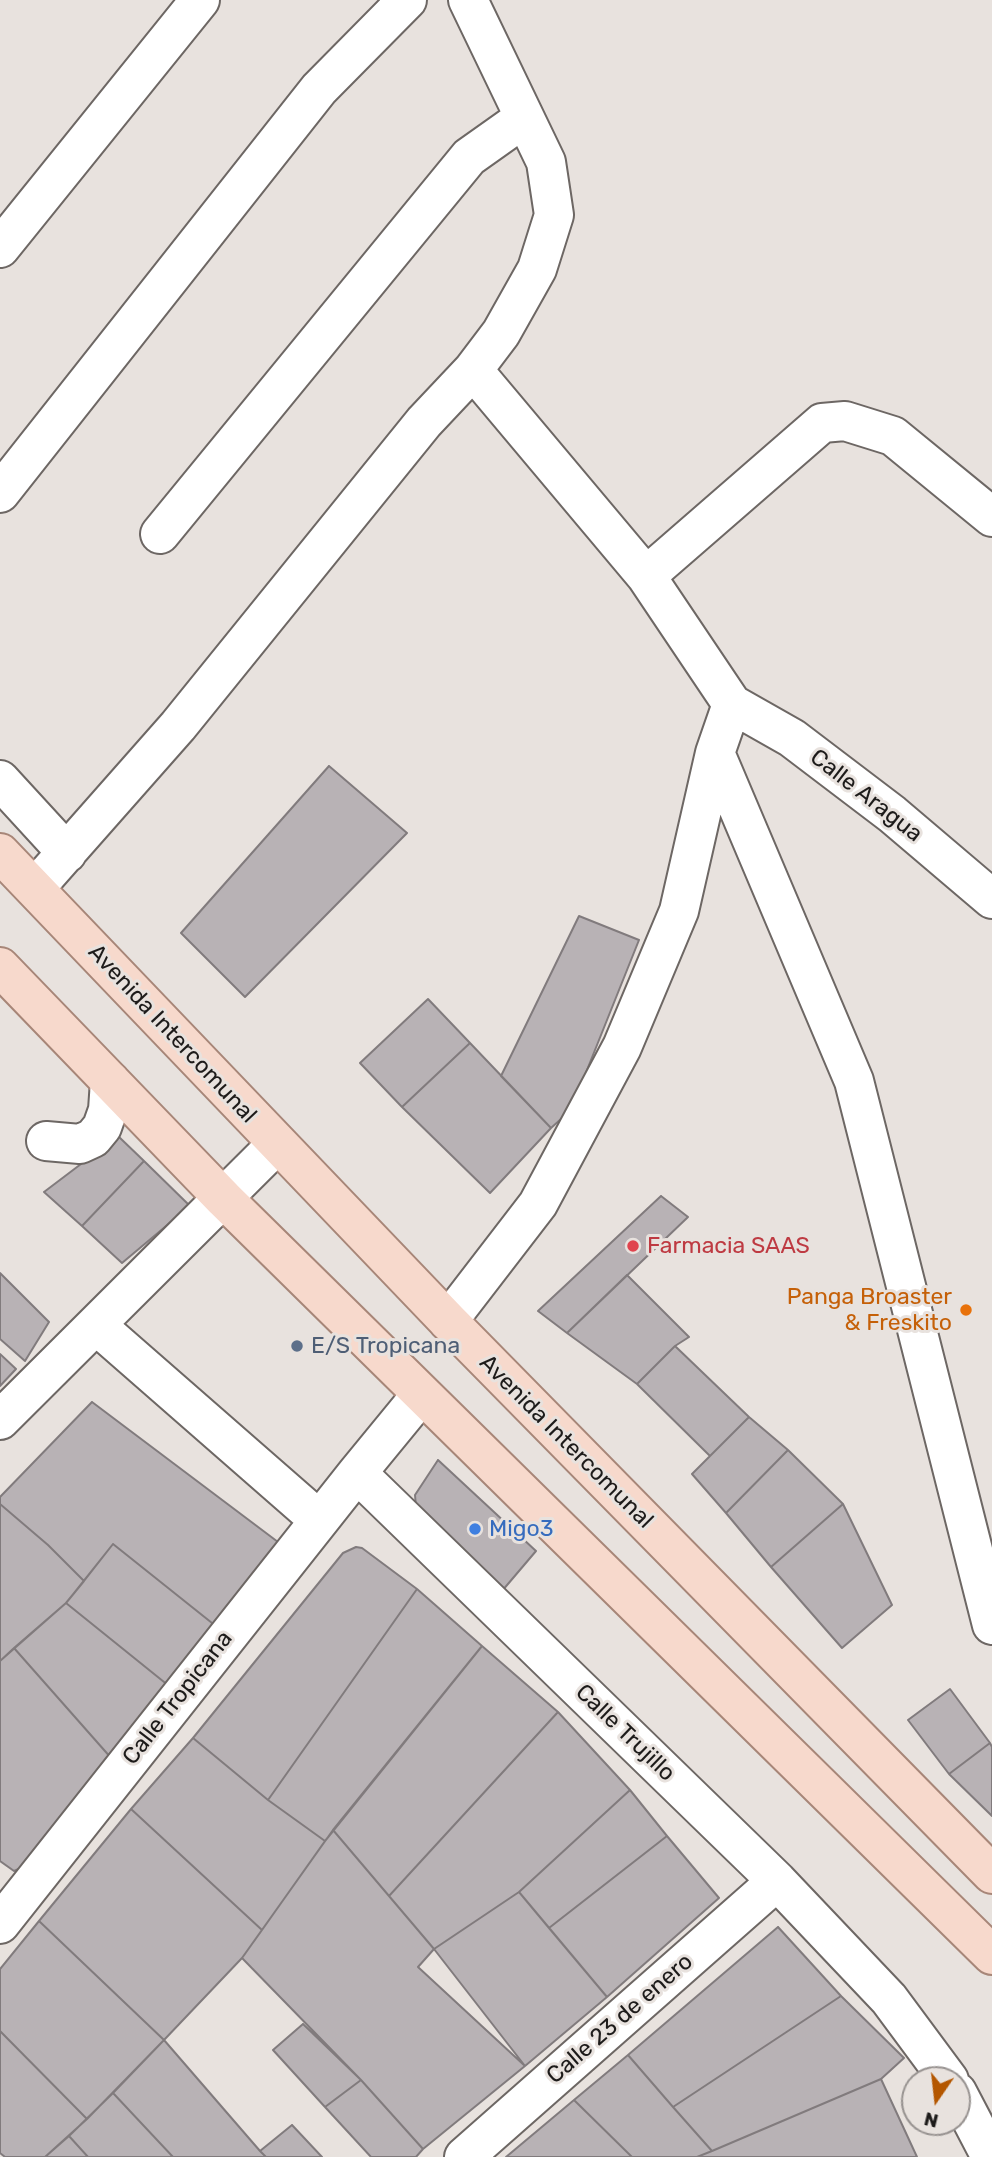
<!DOCTYPE html>
<style>
body{margin:0}
#map{position:relative;width:992px;height:2157px;overflow:hidden;background:#e8e2de;font-family:Rubik,sans-serif}
canvas{display:block}
.north{position:absolute;left:901px;top:2066px;width:70px;height:70px;box-sizing:border-box;background:#e8e2de;border:2px solid #979290;border-radius:50%;rotate:194deg;font-size:19px;font-weight:700;line-height:28px;text-align:center;color:#1d1b1a}
.north::after{content:'';display:block;margin:auto;width:24px;height:32px;background:#b45700;clip-path:polygon(50% 0,100% 100%,50% 72%,0 100%)}
</style>
<div id="map">
<canvas width="992" height="2157"></canvas>
<div class="north">N</div>
</div>
<script>
const ctx = document.querySelector('canvas').getContext('2d');
ctx.lineJoin = 'round';
function paint(path, color) {
  ctx.fillStyle = color;
  ctx.fill(path, 'evenodd');
}
function toPath(rows) {
  const path = new Path2D();
  for (const r of rows) {
    path.moveTo(r[0], r[1]);
    for (let i = 2; i < r.length; i += 2) path.lineTo(r[i], r[i + 1]);
  }
  return path;
}
function trace(path, color, width, dash) {
  ctx.strokeStyle = color;
  ctx.lineWidth = width;
  ctx.lineCap = dash ? 'butt' : 'round';
  ctx.setLineDash(dash || []);
  ctx.stroke(path);
}
function write(font, color, halo, rows, align = 'center') {
  ctx.font = font + ' Rubik,sans-serif';
  ctx.lineWidth = 6;
  ctx.setLineDash([]);
  ctx.textBaseline = 'middle';
  ctx.strokeStyle = halo;
  ctx.fillStyle = color;
  for (const [text, x, y, turn = 0] of rows) {
    ctx.save();
    ctx.translate(x, y);
    ctx.rotate((+turn || 0) * Math.PI / 180);
    ctx.textAlign = isNaN(turn) ? turn : align;
    if (halo) ctx.strokeText(text, 0, 0);
    ctx.fillText(text, 0, 0);
    ctx.restore();
  }
}
const building = toPath([
 [329,766,407,833,245,997,181,933,329,766],
 [579,916,639,940,571,1110,551,1128,501,1076,579,916],
 [428,999,470,1043,402,1107,360,1063,428,999],
 [470,1043,551,1128,490,1193,402,1107,470,1043],
 [118,1136,144,1161,82,1226,44,1192,118,1136],
 [144,1161,190,1206,122,1263,82,1226,144,1161],
 [661,1196,688,1217,567,1333,538,1311,661,1196],
 [0,1273,49,1322,25,1361,0,1339,0,1273],
 [627,1275,689,1337,675,1346,637,1384,567,1333,627,1275],
 [675,1346,749,1417,710,1456,637,1384,675,1346],
 [0,1354,16,1369,0,1386,0,1354],
 [92,1402,278,1542,217,1627,113,1544,84,1581,48,1545,0,1504,0,1497,92,1402],
 [749,1417,788,1450,726,1513,692,1474,749,1417],
 [788,1450,843,1504,771,1567,726,1513,788,1450],
 [438,1460,536,1551,502,1591,416,1507,415,1495,438,1460],
 [0,1504,48,1545,84,1581,66,1603,0,1661,0,1504],
 [843,1504,892,1605,842,1648,771,1567,843,1504],
 [113,1544,217,1627,169,1686,66,1603,113,1544],
 [356,1547,362,1548,417,1589,268,1800,193,1738,343,1553,356,1547],
 [417,1589,482,1646,325,1841,268,1800,417,1589],
 [66,1603,169,1686,112,1759,14,1648,66,1603],
 [482,1646,558,1712,389,1896,333,1830,482,1646],
 [14,1648,112,1759,23,1867,14,1871,0,1861,0,1661,14,1648],
 [950,1689,990,1743,949,1774,908,1720,950,1689],
 [558,1712,630,1790,519,1892,434,1949,389,1896,558,1712],
 [193,1738,268,1800,325,1841,262,1930,131,1809,193,1738],
 [990,1743,992,1747,992,1816,949,1774,990,1743],
 [630,1790,667,1836,549,1928,519,1892,630,1790],
 [131,1809,262,1930,242,1958,164,2040,39,1921,131,1809],
 [333,1830,434,1949,418,1967,525,2066,423,2149,361,2080,242,1958,333,1830],
 [667,1836,719,1898,607,1997,549,1928,667,1836],
 [519,1892,607,1997,525,2066,434,1949,519,1892],
 [39,1921,164,2040,87,2119,0,2031,0,1969,39,1921],
 [778,1927,841,1996,673,2107,628,2055,778,1927],
 [841,1996,904,2058,881,2079,712,2151,673,2107,841,1996],
 [303,2024,361,2080,325,2107,273,2050,303,2024],
 [0,2031,87,2119,45,2157,5,2157,0,2153,0,2031],
 [164,2040,260,2151,266,2157,173,2157,113,2093,164,2040],
 [628,2055,673,2107,712,2151,697,2157,632,2157,574,2100,628,2055],
 [881,2079,917,2157,697,2157,712,2151,881,2079],
 [361,2080,423,2149,416,2157,371,2157,325,2107,361,2080],
 [113,2093,173,2157,88,2157,69,2136,113,2093],
 [574,2100,632,2157,506,2157,574,2100],
 [292,2125,322,2157,266,2157,260,2151,292,2125],
 [69,2136,88,2157,45,2157,69,2136]
]);
const minor = toPath([
 [0,248,200,0],
 [473,370,646,576,732,704,715,753,854,1081,992,1625],
 [0,493,319,89,407,0],
 [160,534,469,157,524,118],
 [646,576,822,423,845,421,893,436,992,517],
 [732,704,792,738,892,814,992,899],
 [0,780,67,853],
 [35,888,178,726,424,422,473,370,501,333,537,269,554,215,546,162,468,0],
 [46,1141,80,1144,93,1138,102,1127,108,1110,110,1081],
 [448,1321,538,1204,622,1047,679,911,715,753],
 [96,1325,319,1520],
 [421,1395,357,1473,777,1881,889,1999,949,2080],
 [0,1420,277,1144],
 [0,1924,357,1473],
 [957,2092,991,2157],
 [464,2157,777,1881]
]);
const major = toPath([
 [0,853,448,1321,992,1874],
 [0,967,224,1199,992,1955]
]);
const markers = [
 [633,1246,7,"#e0444e"],
 [966,1310,7,"#e8710a"],
 [297,1346,7,"#5c6f8a"],
 [475,1529,7,"#3f7fe0"]
];
const streetNames = [
 ["Calle Aragua",866,796,38],
 ["Avenida Intercomunal",172,1034,47],
 ["Avenida Intercomunal",566,1442,45],
 ["Calle Tropicana",178,1698,-52],
 ["Calle Trujillo",625,1733,44],
 ["Calle 23 de enero",620,2019,-41]
];
const healthNames = [
 ["Farmacia SAAS",647,1246]
];
const foodNames = [
 ["Panga Broaster",952,1297],
 ["& Freskito",952,1323]
];
const serviceNames = [
 ["E/S Tropicana",311,1346]
];
const shopNames = [
 ["Migo3",489,1529]
];
paint(building, '#b8b2b5');
trace(building, '#817b7d', 2);
trace(minor, '#6d6764', 42);
trace(major, '#a78678', 42);
trace(minor, '#fff', 38);
trace(major, '#f7d9cc', 38);
for (const [x, y, r, color] of markers) {
  const dot = new Path2D();
  dot.arc(x, y, r, 0, 2 * Math.PI);
  ctx.fillStyle = color;
  ctx.fill(dot);
  trace(dot, '#e8e2de', 2.5);
}
write('23px', '#1d1b1a', '#e8e2de', streetNames);
write('23px', '#be3a42', '#e8e2de', healthNames, 'left');
write('23px', '#c56008', '#e8e2de', foodNames, 'right');
write('23px', '#4e5e75', '#e8e2de', serviceNames, 'left');
write('23px', '#366cbe', '#e8e2de', shopNames, 'left');
</script>
